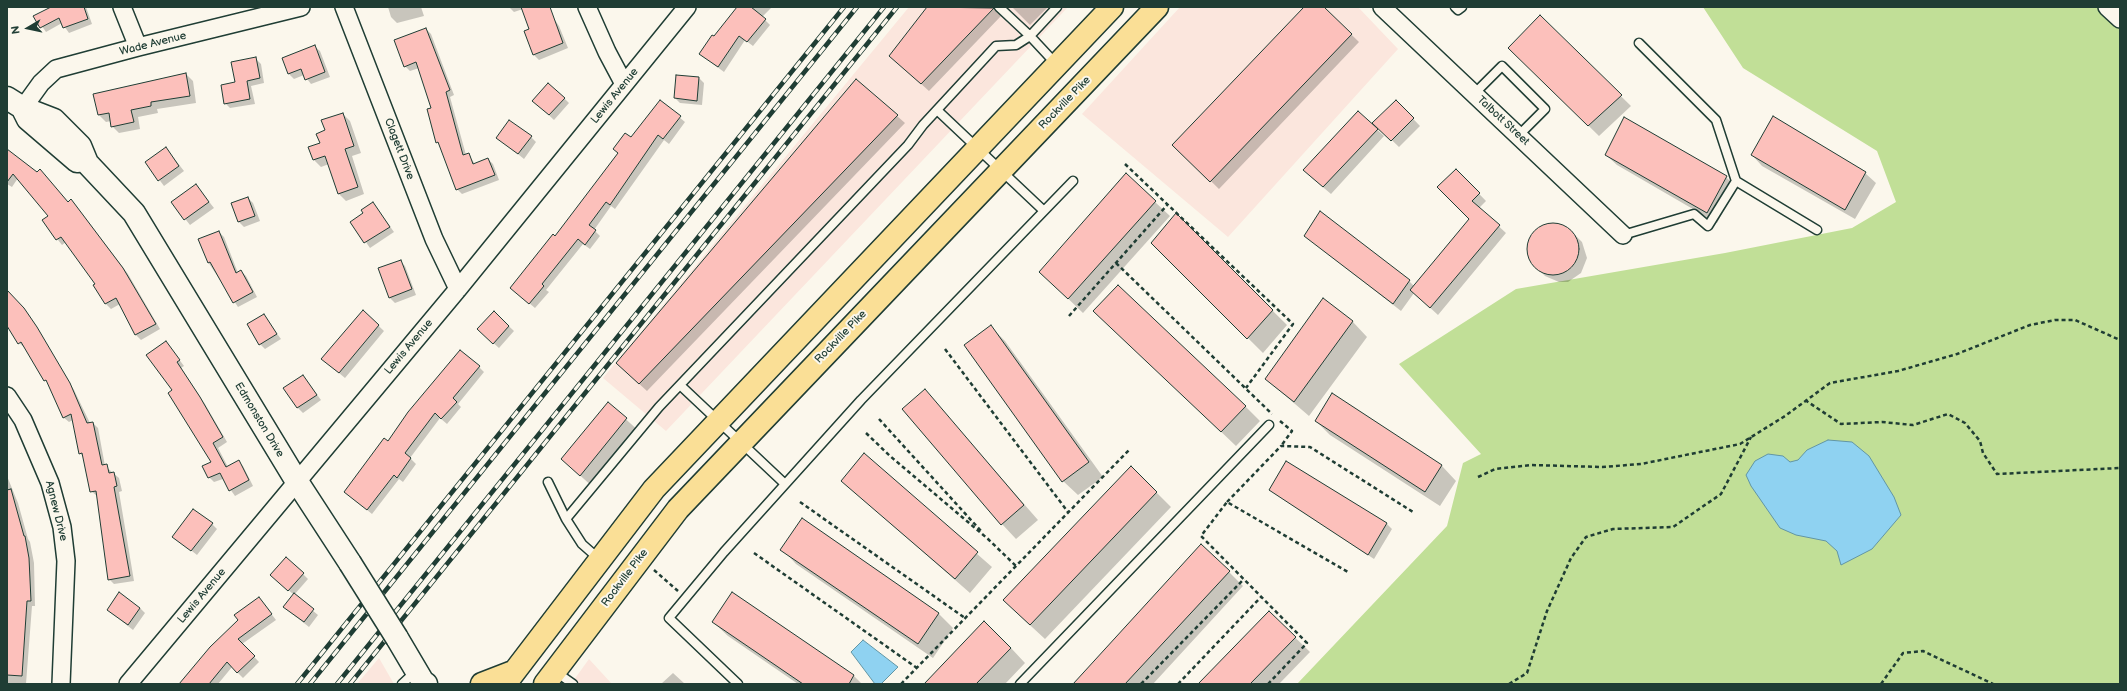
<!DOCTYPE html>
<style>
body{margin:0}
#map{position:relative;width:2127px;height:691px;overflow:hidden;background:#fbf7ec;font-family:"Balsamiq Sans",sans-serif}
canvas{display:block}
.frame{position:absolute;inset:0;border:8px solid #1f3d34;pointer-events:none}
.north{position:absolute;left:8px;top:8px;width:40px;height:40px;-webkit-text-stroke:3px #fbf7ec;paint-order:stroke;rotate:261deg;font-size:11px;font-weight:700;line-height:16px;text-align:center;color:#1f3d34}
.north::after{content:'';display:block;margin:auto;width:14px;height:18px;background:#1f3d34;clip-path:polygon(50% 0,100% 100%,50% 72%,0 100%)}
</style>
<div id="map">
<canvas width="2127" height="691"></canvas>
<div class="frame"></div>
<div class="north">N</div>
</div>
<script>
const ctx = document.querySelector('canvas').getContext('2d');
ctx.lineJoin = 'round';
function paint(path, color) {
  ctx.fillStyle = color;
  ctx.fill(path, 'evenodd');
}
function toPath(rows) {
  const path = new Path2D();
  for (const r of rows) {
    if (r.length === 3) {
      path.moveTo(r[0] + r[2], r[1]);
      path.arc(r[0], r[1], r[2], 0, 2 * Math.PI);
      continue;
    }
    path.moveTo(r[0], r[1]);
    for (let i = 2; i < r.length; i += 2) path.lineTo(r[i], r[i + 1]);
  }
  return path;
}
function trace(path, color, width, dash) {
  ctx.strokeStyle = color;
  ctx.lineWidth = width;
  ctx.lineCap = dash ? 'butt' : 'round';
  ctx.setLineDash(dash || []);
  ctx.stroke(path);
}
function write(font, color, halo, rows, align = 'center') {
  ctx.font = font + ' "Balsamiq Sans",sans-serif';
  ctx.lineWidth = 4;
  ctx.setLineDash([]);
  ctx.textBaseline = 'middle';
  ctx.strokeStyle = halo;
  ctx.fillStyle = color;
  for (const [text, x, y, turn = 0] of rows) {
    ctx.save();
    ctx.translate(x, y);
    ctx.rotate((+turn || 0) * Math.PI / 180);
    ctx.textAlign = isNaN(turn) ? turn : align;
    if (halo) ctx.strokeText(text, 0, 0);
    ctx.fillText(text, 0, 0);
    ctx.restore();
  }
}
const built = toPath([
 [909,7,1068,7,666,431,603,378],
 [1180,7,1358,7,1398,49,1228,237,1082,114],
 [379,658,394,684,357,684],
 [589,659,612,684,571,684]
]);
const green = toPath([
 [1703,7,2120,7,2120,684,1297,684,1447,526,1463,463,1481,454,1399,364,1516,289,1725,253,1852,228,1896,202,1877,151,1743,68]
]);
const water = toPath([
 [1828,440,1852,442,1869,456,1894,497,1901,515,1872,549,1841,565,1837,551,1826,541,1796,535,1780,528,1751,486,1746,475,1755,461,1768,454,1783,456,1790,462,1798,460,1807,450,1828,440],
 [863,640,898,667,881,684,875,684,851,652,863,640]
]);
const shadow = toPath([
 [53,7,86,7,92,24,69,33,62,23,46,32,35,16],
 [388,7,421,7,424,16,397,23,391,17],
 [509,7,546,7,559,26,568,48,539,60,534,55,530,30,523,9,514,12],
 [739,7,772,7,762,17,770,25,753,46,745,40,724,72,700,54],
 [928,7,1009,7,1003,11,1001,16,929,91,890,56],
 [1012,7,1048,7,1030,25],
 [1306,7,1323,7,1359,42,1219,189,1174,145],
 [1540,17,1631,106,1599,136,1509,48],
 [426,29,431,34,454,95,450,97,466,155,468,154,475,164,488,159,493,164,499,180,462,194,457,189,441,147,437,142,432,109,419,68,410,71,405,66],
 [314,46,320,51,330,77,311,84,304,75,294,79,289,74,283,58],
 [256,59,261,64,264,83,251,86,255,104,230,108,225,103,236,83],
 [186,74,193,81,196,103,157,109,158,113,138,117,140,129,119,133,112,126,111,121,106,122,99,115,165,80,164,78],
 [699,78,704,83,702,105,680,103,675,98],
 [856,80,905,123,647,391,625,371],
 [564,98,569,103,554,120,539,106],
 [660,101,685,122,669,144,664,140,615,209,611,206,594,230,600,236,590,249,583,244,546,290,549,292,535,308,517,293,555,237,618,154,614,149,631,138],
 [1396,101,1420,126,1399,147,1374,123],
 [1358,112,1384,136,1331,194,1311,177],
 [343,114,350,121,361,153,352,156,364,194,346,201,339,194,329,164,321,167,314,160,309,148,321,144,326,131],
 [531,137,536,142,524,159,498,138],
 [166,148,184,171,164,186,146,162],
 [7,150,37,173,40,170,68,202,76,206,128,274,160,329,141,340,136,335,120,304,111,309,106,304,95,285,97,284,66,242,62,245,43,221,50,216,18,178,12,187,7,184],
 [1606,155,1726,177,1736,187,1717,223,1617,165],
 [1752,155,1865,173,1876,183,1855,219,1762,166],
 [1456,170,1486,201,1479,208,1506,233,1438,315,1414,293,1401,311,1314,243,1409,281,1414,286,1471,219],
 [196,185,214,208,190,225,172,202],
 [248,198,253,203,260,221,244,227,239,222],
 [1155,202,1170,216,1083,313,1055,286],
 [373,203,394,232,370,248,352,222,365,214],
 [1176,215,1287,325,1263,353,1152,243],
 [1552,224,1568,228,1582,242,1587,258,1581,273,1568,282,1559,282,1545,276,1531,261,1529,244,1537,230],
 [219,232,224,237,238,273,241,271,246,276,257,297,238,307,208,262],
 [400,261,405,266,416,295,395,303,390,298,379,269],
 [7,291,29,315,74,390,90,423,93,423,98,428,105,466,119,478,122,491,119,492,134,581,114,584,109,579,97,496,91,491,84,458,80,453,73,420,69,422,63,417,49,385,25,348,19,343,7,315],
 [1324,299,1353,322,1367,337,1309,416,1266,379],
 [363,311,384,331,345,378,322,359],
 [494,312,514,331,499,348,483,334],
 [263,315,281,339,265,349,260,344],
 [1109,325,1245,406,1260,421,1236,446],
 [991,327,1005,341,1103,477,1078,495,1063,481],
 [166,342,184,366,181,368,205,404,227,442,218,448,228,467,238,461,243,466,253,486,235,496,223,479,214,482,209,477,212,462,173,391],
 [479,367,484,372,458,404,461,407,447,424,440,418,410,458,416,464,403,482,399,479,372,514,345,492,388,442],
 [303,376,321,400,303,413,298,408],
 [925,391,1038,520,1016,539,1002,524],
 [1332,394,1442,466,1456,481,1440,506,1330,435,1316,421],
 [608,403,641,433,595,489,562,459],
 [864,455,992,567,970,593,842,481],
 [1286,463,1387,524,1392,529,1374,559,1270,490],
 [7,476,18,503,28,539,30,542,34,563,35,606,32,606,26,684,7,684],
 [1156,492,1171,507,1045,639,1019,615],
 [802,520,939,614,953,628,933,658,796,564,782,549],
 [212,524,217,529,197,555,174,537],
 [1229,572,1243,586,1153,684,1074,684],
 [303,574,308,579,294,595,318,615,309,627,290,612,294,595,277,580],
 [733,593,854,676,862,684,798,684,728,636,713,622],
 [263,603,276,620,242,644,259,662,243,678,232,667,218,684,188,684],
 [140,608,145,613,133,630,108,610],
 [1269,612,1310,652,1279,684,1200,684],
 [1011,648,1025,663,1005,684,926,684],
 [673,673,685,684,661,684]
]);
const building = toPath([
 [51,7,84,7,88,19,63,28,59,18,40,28,33,16,51,7],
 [521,7,550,7,563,43,533,55,524,31,529,29,521,7],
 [737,7,751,7,766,19,747,42,739,36,718,67,699,54,712,35,714,36,737,7],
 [927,7,994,8,921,84,889,56,927,7],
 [1304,7,1324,7,1352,34,1210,182,1172,145,1304,7],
 [1540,15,1622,95,1588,126,1508,48,1540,15],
 [426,28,450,90,446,92,463,155,469,153,473,164,488,158,495,175,456,190,438,142,436,143,427,109,431,108,416,62,404,67,394,40,426,28],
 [315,45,325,72,305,80,301,69,288,74,282,58,315,45],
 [256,57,260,78,247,81,250,99,224,104,221,85,235,82,231,62,256,57],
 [186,73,190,96,151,102,151,106,131,110,134,122,111,127,109,113,98,115,93,94,186,73],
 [676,75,699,77,697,101,674,98,676,75],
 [856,79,898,115,639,384,616,363,856,79],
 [548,83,565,98,549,115,532,101,548,83],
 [660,100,681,116,663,139,658,135,610,205,606,202,589,225,596,230,585,245,578,239,542,284,544,286,529,304,510,288,553,234,555,236,618,153,613,149,625,133,631,137,660,100],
 [1396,100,1414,118,1391,141,1372,123,1396,100],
 [1358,111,1378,129,1323,187,1303,170,1358,111],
 [343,113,354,146,345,149,358,187,338,194,325,156,313,160,308,147,320,143,316,134,325,130,321,120,343,113],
 [1773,116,1866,172,1845,210,1751,155,1773,116],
 [1624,117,1727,176,1707,213,1605,155,1624,117],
 [509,120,532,136,518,154,496,138,509,120],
 [166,147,179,166,158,181,145,162,166,147],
 [7,149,37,172,40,169,68,202,71,199,123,268,156,324,135,335,116,298,105,304,93,285,95,284,61,237,56,240,42,220,48,216,13,174,7,182,7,149],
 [1456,169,1480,193,1472,201,1500,225,1430,308,1410,290,1469,219,1437,187,1456,169],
 [1126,173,1156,201,1068,299,1039,272,1126,173],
 [196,184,209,202,184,220,171,202,196,184],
 [248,197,255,216,238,222,231,203,248,197],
 [373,202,390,227,364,243,350,222,363,213,361,210,373,202],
 [1320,211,1410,280,1393,304,1304,236,1320,211],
 [1176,213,1273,310,1247,339,1151,243,1176,213],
 [1553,249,26],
 [219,231,236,273,241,270,253,292,233,303,210,262,208,263,198,239,219,231],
 [401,260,412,289,389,298,378,268,401,260],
 [1118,285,1246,406,1221,432,1093,311,1118,285],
 [7,290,24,308,37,327,70,383,87,423,93,422,102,465,107,464,109,473,114,472,117,486,114,487,130,576,108,580,96,491,90,492,82,453,79,454,71,414,63,418,46,380,44,381,21,342,18,344,7,326,7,290],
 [1323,298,1353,321,1294,402,1265,379,1323,298],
 [363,310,379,325,339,373,321,359,363,310],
 [494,311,509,326,493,344,477,329,494,311],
 [264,314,277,334,259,345,247,324,264,314],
 [991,325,1089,462,1062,482,964,345,991,325],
 [166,341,180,360,177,362,200,397,223,437,213,443,226,467,239,460,249,480,229,491,220,473,208,478,202,466,211,462,168,393,172,390,146,355,166,341],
 [460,350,480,366,453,398,457,402,441,419,435,413,405,453,411,458,397,478,394,475,367,510,344,492,384,438,388,441,408,412,460,350],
 [303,375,317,395,297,408,283,388,303,375],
 [925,389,1024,505,1001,525,902,409,925,389],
 [1332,393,1442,465,1425,492,1315,421,1332,393],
 [608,402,627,418,580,476,561,459,608,402],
 [864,453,978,552,955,579,841,481,864,453],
 [1286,461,1387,523,1368,555,1269,490,1286,461],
 [1131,466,1157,492,1030,625,1003,600,1131,466],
 [11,489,24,536,25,536,29,558,31,601,27,601,22,676,7,675,7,490,11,489],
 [193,509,213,523,191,551,172,537,193,509],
 [802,518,939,613,918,644,780,550,802,518],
 [1201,544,1230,571,1125,684,1073,684,1201,544],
 [286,557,304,573,288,591,270,575,286,557],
 [119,592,140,608,128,625,107,610,119,592],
 [732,592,854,675,849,684,803,684,712,622,732,592],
 [294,593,314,609,304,622,283,607,294,593],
 [259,597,272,614,238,639,255,656,237,673,227,662,209,684,179,684,210,647,238,620,234,615,259,597],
 [1269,611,1296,637,1250,684,1198,684,1269,611],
 [984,621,1011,648,976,684,924,684,984,621]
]);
const path = toPath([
 [1125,164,1293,324,1246,388],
 [1116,263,1272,414],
 [1069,316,1168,204],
 [945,349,1068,512],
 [1805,400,1841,424,1882,422,1913,425,1948,414,1965,423,1980,441,1983,453,1997,474,2120,468],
 [879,419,981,531],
 [1280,421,1292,431,1281,446],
 [866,433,890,456,988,539,1016,566],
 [1478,477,1495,469,1531,465,1602,467,1641,464,1740,444,1785,416,1830,383,1898,371,1957,354,2030,325,2055,320,2075,320,2120,340],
 [800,502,965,618],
 [1227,502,1281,446,1310,447,1413,512],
 [754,553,917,668],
 [654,570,678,591],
 [901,684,1129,450],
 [1141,684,1244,579],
 [1178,684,1261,597],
 [1268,684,1307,643,1201,536,1227,502,1348,572],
 [1509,684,1527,673,1547,611,1571,558,1586,537,1613,529,1673,527,1721,494,1751,437],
 [1881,684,1903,653,1923,651,1993,684]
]);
const lane = toPath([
 [1455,7,1458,10,1462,7],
 [1639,43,1716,120,1736,181],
 [1057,65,1030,36,1057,7],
 [1474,94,1502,66,1545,109,1518,136],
 [937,110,1044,211],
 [1623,235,1694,214,1708,226,1736,181,1817,230],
 [680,385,785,484],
 [548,482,566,519],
 [599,559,582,544,566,519,659,407,908,145,923,125,996,46,1016,45,1030,36,999,7],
 [556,672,573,684],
 [402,684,416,671],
 [738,684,669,618,724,552,861,400,1073,181],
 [1020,684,1269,425]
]);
const street = toPath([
 [122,7,138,47],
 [344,7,434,239,458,289],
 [587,7,607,52,624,84],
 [1382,7,1623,235],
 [2107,7,2120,19],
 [23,108,41,83,56,69,138,47,301,7],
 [7,396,23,420,50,483,62,527,66,561,61,684],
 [128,684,458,289,687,7]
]);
const secondary = toPath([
 [7,98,23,108,54,120,80,146,87,163,134,213,296,480,350,563],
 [23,109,28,119,77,161],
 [397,638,423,682,426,684]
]);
const primary = toPath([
 [482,684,513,672],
 [505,684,654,489,1112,7],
 [545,684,678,509,1157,7]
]);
const rail = toPath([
 [297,684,844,7],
 [310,684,857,7],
 [337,684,884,7],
 [350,684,897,7]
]);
const secondaryBridge = toPath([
 [350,563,397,638]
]);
const streetNames = [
 ["Wade Avenue",153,44,-14],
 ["Lewis Avenue",615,96,-51],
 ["Rockville Pike",1065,103,-46],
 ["Talbott Street",1503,121,43],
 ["Clagett Drive",399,149,69],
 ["Rockville Pike",841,337,-46],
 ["Lewis Avenue",409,347,-50],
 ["Edmonston Drive",259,420,59],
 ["Agnew Drive",56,511,76],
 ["Rockville Pike",625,578,-53],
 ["Lewis Avenue",202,596,-50]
];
paint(built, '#fbe6dd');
paint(green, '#c1df97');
paint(water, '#8fd2f1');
trace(water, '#6296a5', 1);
paint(shadow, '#0003');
paint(building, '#fcc0bb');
trace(building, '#1f3d34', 1);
trace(lane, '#1f3d34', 11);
trace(street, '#1f3d34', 20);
trace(secondary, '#1f3d34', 25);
trace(primary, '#1f3d34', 25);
trace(path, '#1f3d34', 2.5, [4, 3]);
trace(lane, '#fbf7ec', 8);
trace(street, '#fbf7ec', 17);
trace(secondary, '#fbf7ec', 22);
trace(primary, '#fadf96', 22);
trace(rail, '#1f3d34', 4.5);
trace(rail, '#fbf7ec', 3, [9]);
trace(secondaryBridge, '#1f3d34', 25, []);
trace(secondaryBridge, '#fbf7ec', 22);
write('11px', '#1f3d34', '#fbf7ec', streetNames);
</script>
